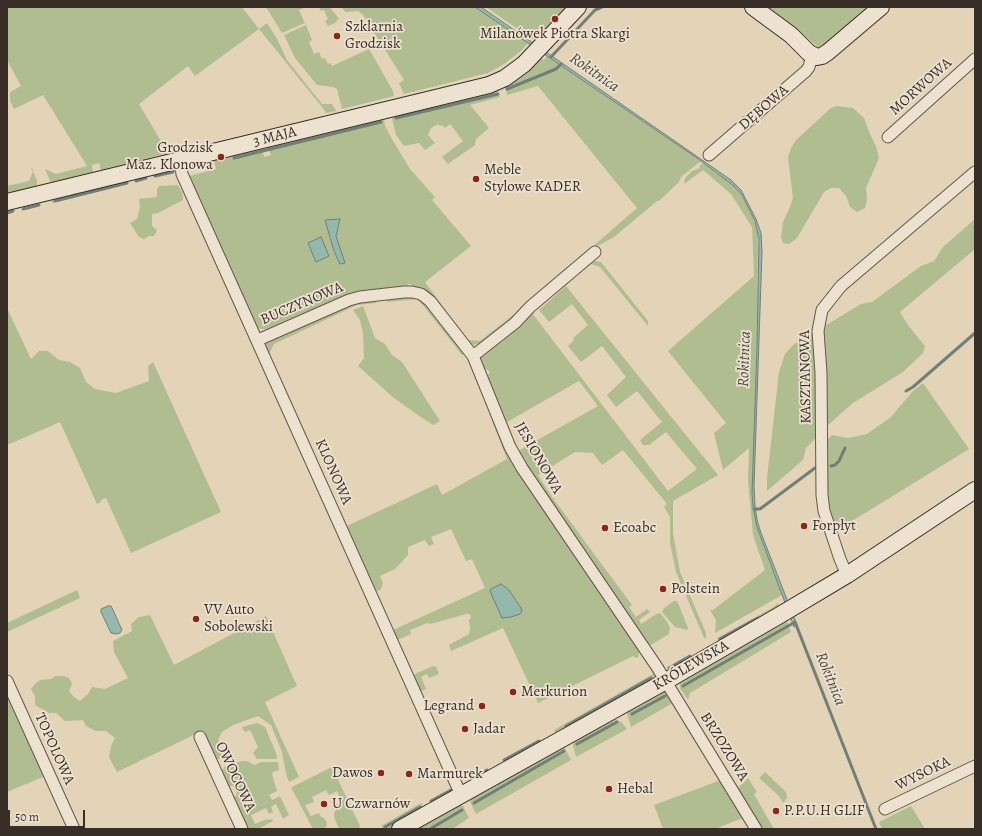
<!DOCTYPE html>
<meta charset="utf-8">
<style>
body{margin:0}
#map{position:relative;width:982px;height:836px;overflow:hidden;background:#e3d3b7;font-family:Alegreya,serif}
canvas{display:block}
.frame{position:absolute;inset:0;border:8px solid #392d27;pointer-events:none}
.scale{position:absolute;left:8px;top:810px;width:77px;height:18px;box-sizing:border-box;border:2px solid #392d27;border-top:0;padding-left:5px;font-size:12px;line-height:14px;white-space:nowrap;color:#392d27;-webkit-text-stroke:3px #ede2d0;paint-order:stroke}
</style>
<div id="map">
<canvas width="982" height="836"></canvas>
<div class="frame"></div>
<div class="scale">50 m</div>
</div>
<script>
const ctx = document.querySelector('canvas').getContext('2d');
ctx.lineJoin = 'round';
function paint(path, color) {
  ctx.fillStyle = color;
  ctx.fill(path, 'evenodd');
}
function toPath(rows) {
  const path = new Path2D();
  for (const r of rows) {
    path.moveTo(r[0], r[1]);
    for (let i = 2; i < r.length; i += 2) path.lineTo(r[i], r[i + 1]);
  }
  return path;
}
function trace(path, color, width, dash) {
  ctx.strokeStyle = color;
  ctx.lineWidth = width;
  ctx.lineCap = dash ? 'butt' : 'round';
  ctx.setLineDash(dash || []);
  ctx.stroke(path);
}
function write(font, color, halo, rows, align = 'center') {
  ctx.font = font + ' Alegreya,serif';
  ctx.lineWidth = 3.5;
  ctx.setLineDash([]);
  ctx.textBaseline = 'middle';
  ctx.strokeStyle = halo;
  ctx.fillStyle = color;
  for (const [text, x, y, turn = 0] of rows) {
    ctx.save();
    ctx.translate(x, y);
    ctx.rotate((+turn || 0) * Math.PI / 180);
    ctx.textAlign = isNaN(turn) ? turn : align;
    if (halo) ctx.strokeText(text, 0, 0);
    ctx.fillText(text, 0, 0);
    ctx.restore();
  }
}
const green = toPath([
 [7,7,242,7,259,29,267,23,277,39,287,60,322,104,332,104,336,111,326,113,322,107,259,29,195,76,188,66,139,104,168,153,101,170,99,163,92,165,93,172,52,182,50,181,45,169,56,174,87,166,43,95,14,109,10,101,10,92,21,86,7,60],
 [266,7,307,7,299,10,305,23,282,33],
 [319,7,330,7,339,19,336,21,337,22,328,26,325,21,328,19,324,10,321,11],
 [341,7,475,7,528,43,522,50,504,64,488,73,404,94,399,83,404,80,363,15,358,11,346,12],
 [486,7,569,7,537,38,532,39],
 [767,7,868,7,823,46,819,48,796,28],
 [306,25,312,40,309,42,314,54,319,52,322,59,325,58,328,64,330,63,332,66,369,49,393,91,394,96,342,109,337,89,333,87,317,85,295,58,284,35],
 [547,56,701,161,681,177,679,182,659,201,657,201,614,237,594,248,523,309,479,344,471,345,415,289,411,284,408,284,407,288,345,297,303,313,267,329,260,329,256,326,189,176,216,169,214,161,232,157,231,155,262,147,264,157,271,155,270,153,268,145,381,118,384,120,385,126,392,139,410,169,435,197,432,200,471,246,425,282,468,340,480,341,522,308,637,208,538,86,507,95,505,86,539,57,544,60],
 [497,89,500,97,470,105,489,128,476,139,475,145,448,164,442,157,463,141,450,124,445,128,442,125,440,126,438,124,431,128,428,135,435,143,425,150,419,143,404,146,396,135,392,118,394,115],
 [837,106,853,108,864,118,870,134,876,146,879,158,866,188,867,199,865,208,857,212,850,207,846,196,839,188,831,188,824,192,797,238,789,244,783,243,781,237,783,222,790,207,793,198,788,157,791,148,796,140,831,108],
 [703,163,734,186,740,192,755,221,758,234,757,347,752,500,757,527,782,595,715,633,716,620,710,610,713,610,765,570,753,535,748,480,749,448,723,470,714,433,726,423,668,351,754,276,752,227,731,194,703,170,684,184,685,178,692,171,700,168,699,166],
 [31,168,32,168,37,181,37,186,7,193,7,186,29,181,33,172],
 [125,180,128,182,128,184,52,203,51,200,53,197],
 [178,185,182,192,183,200,158,213,152,214,152,226,157,230,154,236,149,236,144,239,139,237,130,223,137,219,140,207,139,199,157,197,157,189,159,186],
 [975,219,975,249,900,312,908,325,925,346,923,353,903,372,853,403,828,425,806,448,803,460,767,491,767,478,779,372,785,354,793,345,861,304,872,302,921,266,934,261,943,247],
 [595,261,601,262,648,321,648,326,600,267,591,264],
 [566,286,718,475,673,501,673,533,680,572,706,633,706,638,704,638,676,572,670,543,670,517,664,507,667,504,623,450,602,465,593,453,575,452,538,475,552,497,632,605,629,607,636,617,647,609,650,612,639,620,641,624,658,613,661,614,668,623,670,628,669,634,649,646,526,466,518,451,598,406,579,381,507,422,514,441,511,443,486,378,490,372,486,369,483,370,479,357,532,313,668,491,697,469,666,432,649,445,643,445,640,440,662,422,637,391,616,407,607,395,626,377,602,346,581,362,568,346,574,340,573,338,588,325,572,304,549,322,539,310],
 [410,295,421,298,465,353,462,355,418,299,387,302,386,297],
 [376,299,376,303,357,305,274,344,269,354,280,378,278,379,266,350,266,345,268,340,344,305],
 [363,306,375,338,385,344,392,355,402,362,440,421,433,425,418,415,394,398,358,366,364,358,363,333,360,320,353,310],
 [7,308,31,359,39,351,48,351,59,360,70,362,80,368,86,382,95,389,116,393,149,381,148,366,153,362,221,512,131,553,106,498,101,500,101,502,97,504,60,422,7,445],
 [923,383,969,449,836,531,828,513,825,490,827,454,827,440,832,435,848,438,867,434,891,417,913,391],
 [495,420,640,650,638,657,636,658,633,656,538,703,503,628,451,651,449,645,469,634,470,630,469,620,471,618,470,614,466,614,431,624,427,623,410,630,411,634,397,640,393,630,485,588,472,559,466,561,451,529,431,537,434,544,429,546,425,540,408,547,408,555,395,569,380,576,383,583,382,587,380,590,376,591,374,591,362,564,363,563,347,526,437,484,442,495,507,459,492,421],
 [77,590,80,598,7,632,7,623],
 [674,601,677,601,678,603,688,628,687,630,675,627,662,612,664,608],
 [778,603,779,610,719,642,717,638,772,608],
 [150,615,174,665,266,616,297,686,265,702,299,777,289,782,286,774,282,752,271,725,258,716,233,725,222,732,218,740,222,754,222,759,215,759,202,731,117,772,109,757,111,746,115,738,106,731,96,731,86,726,83,720,65,721,56,713,49,713,35,705,35,696,31,689,35,684,40,680,51,679,56,676,64,676,69,678,72,684,69,691,74,697,80,701,88,694,92,687,105,689,128,678,114,652,113,641,132,631,131,624,139,617],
 [786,619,791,632,690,693,688,700,680,688,679,679],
 [433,666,436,667,439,674,429,678,427,674,421,677,426,689,420,692,414,677,415,674],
 [655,673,654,680,556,734,556,733,554,730],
 [665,690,673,703,631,727,627,713,627,708],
 [7,692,45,776,7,792],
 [612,717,622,723,627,729,576,757,572,741],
 [257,723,265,727,276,753,277,758,276,759,257,759,253,753,258,747,250,730,246,732,243,730,242,727],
 [561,745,564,747,571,760,476,814,470,802,471,796],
 [242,761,247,761,255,765,261,762,278,762,279,770,273,772,272,774,277,791,269,795,272,800,280,796,289,815,283,819,276,804,271,807,273,812,269,814,266,808,251,815,255,824,267,819,268,820,272,819,273,821,260,828,260,829,246,829,232,800,237,794,233,786,227,786,221,773,225,766],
 [332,767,360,826,359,829,339,829,334,817,334,812,336,811,334,806,342,802,337,791,329,795,326,790,312,797,314,802,305,805,311,816,319,813,321,817,323,817,326,821,327,825,324,829,313,829,292,789,292,787],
 [765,772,786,792,787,798,783,803,779,796,759,778],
 [748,778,757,792,754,794,774,829,759,829,736,790],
 [721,780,745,817,715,829,663,829,654,805],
 [421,803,423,807,422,811,390,829,383,829,381,826],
 [458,803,463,806,469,818,452,829,411,829],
 [911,806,925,829,882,829,879,822]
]);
const water = toPath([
 [475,7,481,7,731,180,741,190,756,219,761,233,762,251,754,487,755,505,757,520,761,533,797,625,794,627,757,527,753,506,752,493,757,347,759,239,755,221,742,195,734,186,697,158,475,7],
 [340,219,336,236,345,263,340,264,334,251,325,220,340,219],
 [321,237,329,256,316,262,308,243,321,237],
 [501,584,509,590,521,608,522,611,520,614,511,617,502,618,490,591,491,589,501,584],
 [108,606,111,606,113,610,122,630,120,633,116,634,111,633,101,612,101,609,108,606]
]);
const stream = toPath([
 [551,57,595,10,602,7],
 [507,89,556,69,561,64],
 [396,118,498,94],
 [234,158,381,122],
 [155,176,173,172],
 [136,181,146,178],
 [55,201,127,183],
 [23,209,39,205],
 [7,213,13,211],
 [906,391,913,387,975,333],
 [831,466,835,465,839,461,845,448],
 [754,509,760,509,815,468],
 [795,622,876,829],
 [720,639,758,618],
 [669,668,690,656],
 [683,686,795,622],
 [632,714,665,696],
 [566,726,651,678],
 [577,744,617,722],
 [504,760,539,741],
 [475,777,487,770],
 [431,801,451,790],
 [474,803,564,751],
 [385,827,420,807],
 [430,829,462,810]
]);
const street = toPath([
 [888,137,975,59],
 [709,155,806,71,809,67,812,56],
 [180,160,182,174,461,795],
 [595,252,530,307,515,323,473,356,510,447,522,468,657,667,756,829],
 [258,340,349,300,360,297,404,292,412,292,421,294,430,301,473,356],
 [847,575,840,559,824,511,822,495,821,373,818,331,822,310,841,286,975,172],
 [7,681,74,829],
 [200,737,242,829],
 [885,809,975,766]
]);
const secondary = toPath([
 [753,7,791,35,809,53,817,57,822,56,828,52,881,7],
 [7,202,489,85,505,78,524,64,578,7],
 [400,829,666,681,780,615,847,575,975,490]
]);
const markers = [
 [555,19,4,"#8f2418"],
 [337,36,4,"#8f2418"],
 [221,157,4,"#8f2418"],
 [476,179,4,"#8f2418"],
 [804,526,4,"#8f2418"],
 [605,528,4,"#8f2418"],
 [663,589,4,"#8f2418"],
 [196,619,4,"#8f2418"],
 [513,692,4,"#8f2418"],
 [482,706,4,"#8f2418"],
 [465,729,4,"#8f2418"],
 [381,773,4,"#8f2418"],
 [409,774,4,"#8f2418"],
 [609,789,4,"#8f2418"],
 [324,804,4,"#8f2418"],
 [776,811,4,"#8f2418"]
];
const poiNames = [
 ["Szklarnia",345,27],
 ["Grodzisk",345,44],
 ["Milanówek Piotra Skargi",555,34,"center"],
 ["Grodzisk",213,148,"right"],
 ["Maz. Klonowa",213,165,"right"],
 ["Meble",484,170],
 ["Stylowe KADER",484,187],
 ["Forpłyt",812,526],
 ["Ecoabc",613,528],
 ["Polstein",671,589],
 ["VV Auto",204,610],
 ["Sobolewski",204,627],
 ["Merkurion",521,692],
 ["Legrand",474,706,"right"],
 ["Jadar",473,729],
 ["Dawos",373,773,"right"],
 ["Marmurek",417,774],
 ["Hebal",617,789],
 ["U Czwarnów",332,804],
 ["P.P.U.H GLIF",784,811]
];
const streetNames = [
 ["MORWOWA",921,87,-42],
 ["DĘBOWA",764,108,-41],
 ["3 MAJA",275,137,-14],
 ["BUCZYNOWA",302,304,-23],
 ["KASZTANOWA",806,377,-91],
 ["JESIONOWA",538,458,60],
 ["KLONOWA",333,472,66],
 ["KRÓLEWSKA",691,666,-30],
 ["BRZOZOWA",724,747,58],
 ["TOPOLOWA",54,749,66],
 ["WYSOKA",923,774,-26],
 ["OWOCOWA",235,777,65]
];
const waterNames = [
 ["Rokitnica",594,73,35],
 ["Rokitnica",745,359,-88],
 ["Rokitnica",830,679,68]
];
paint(green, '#b0bd91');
paint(water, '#95b8ac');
trace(water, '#708077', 1);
trace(stream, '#708077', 3);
trace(street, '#64564b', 13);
trace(secondary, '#392d27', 18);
trace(street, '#ede2d0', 11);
trace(secondary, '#ede2d0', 16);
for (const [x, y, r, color] of markers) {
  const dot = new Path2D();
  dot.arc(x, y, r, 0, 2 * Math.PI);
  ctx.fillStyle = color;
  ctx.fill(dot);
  trace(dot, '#ede2d0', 1.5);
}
write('15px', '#392d27', '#ede2d0', poiNames, 'left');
write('15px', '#392d27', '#ede2d0', streetNames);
write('italic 16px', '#4b4942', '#ede2d0', waterNames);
</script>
